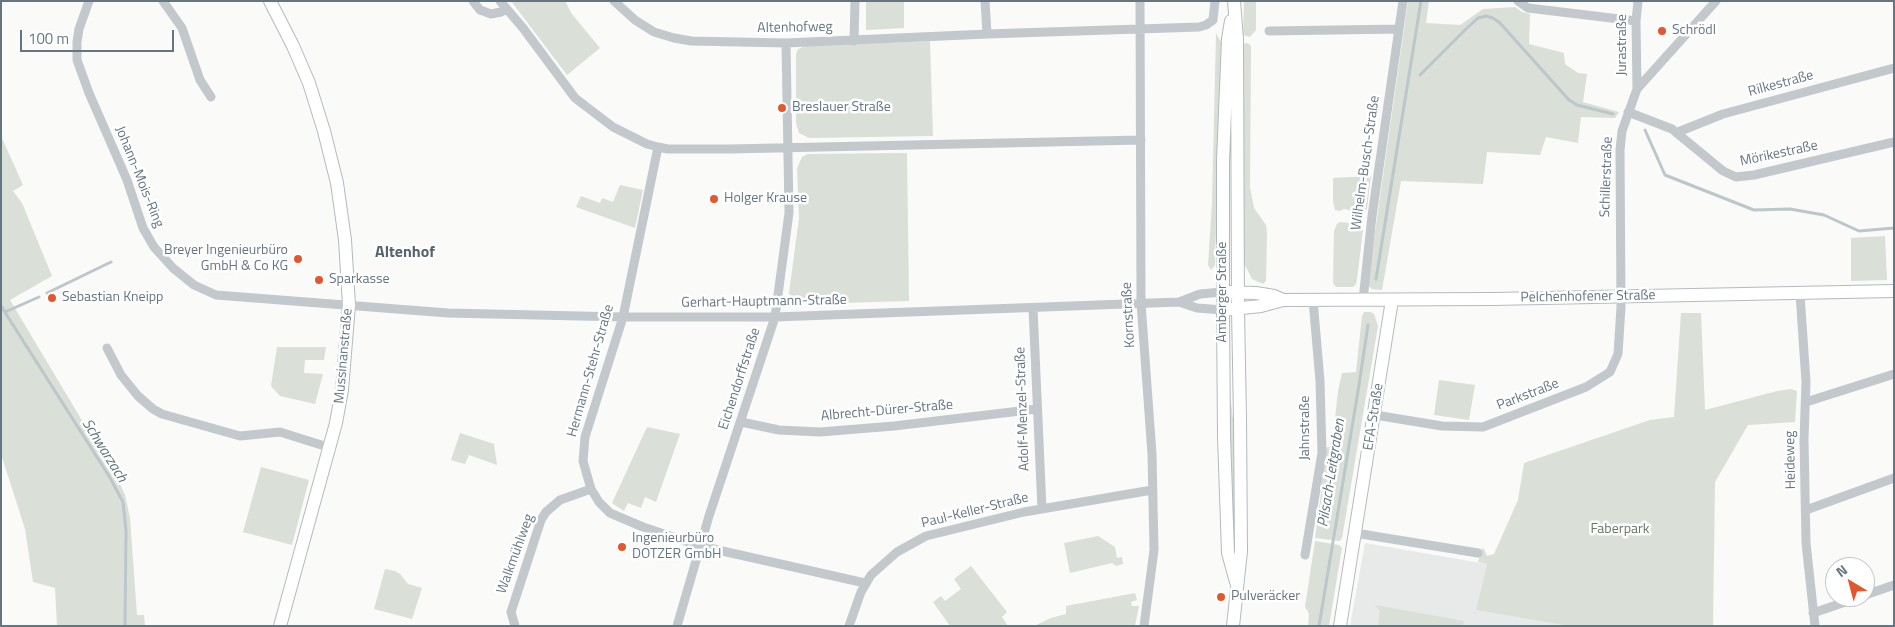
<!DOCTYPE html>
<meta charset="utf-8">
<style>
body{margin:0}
#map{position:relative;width:1895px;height:627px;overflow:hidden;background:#fafaf8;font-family:"Titillium Web",sans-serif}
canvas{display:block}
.frame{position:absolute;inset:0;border:2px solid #657683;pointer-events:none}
.north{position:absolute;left:1825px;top:557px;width:50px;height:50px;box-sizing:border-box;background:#fff;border:1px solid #c1c8cd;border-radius:50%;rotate:323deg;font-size:14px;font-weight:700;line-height:20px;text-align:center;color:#657683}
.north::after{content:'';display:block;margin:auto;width:18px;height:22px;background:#e4572e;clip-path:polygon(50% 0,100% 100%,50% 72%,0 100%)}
.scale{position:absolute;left:20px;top:30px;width:154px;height:22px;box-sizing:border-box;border:2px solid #657683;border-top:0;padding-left:6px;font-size:15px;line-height:18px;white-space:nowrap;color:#657683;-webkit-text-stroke:4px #fff;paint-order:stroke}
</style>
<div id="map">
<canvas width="1895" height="627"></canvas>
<div class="frame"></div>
<div class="north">N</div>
<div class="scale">100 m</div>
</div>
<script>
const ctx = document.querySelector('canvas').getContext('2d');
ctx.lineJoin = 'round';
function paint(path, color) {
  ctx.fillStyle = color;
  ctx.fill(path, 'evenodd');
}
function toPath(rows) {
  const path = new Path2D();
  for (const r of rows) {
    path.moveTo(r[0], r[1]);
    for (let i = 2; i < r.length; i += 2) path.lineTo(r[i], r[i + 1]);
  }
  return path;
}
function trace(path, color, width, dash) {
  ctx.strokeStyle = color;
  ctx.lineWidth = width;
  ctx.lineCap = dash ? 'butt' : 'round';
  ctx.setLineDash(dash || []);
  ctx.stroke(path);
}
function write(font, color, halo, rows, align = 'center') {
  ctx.font = font + ' "Titillium Web",sans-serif';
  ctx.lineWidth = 5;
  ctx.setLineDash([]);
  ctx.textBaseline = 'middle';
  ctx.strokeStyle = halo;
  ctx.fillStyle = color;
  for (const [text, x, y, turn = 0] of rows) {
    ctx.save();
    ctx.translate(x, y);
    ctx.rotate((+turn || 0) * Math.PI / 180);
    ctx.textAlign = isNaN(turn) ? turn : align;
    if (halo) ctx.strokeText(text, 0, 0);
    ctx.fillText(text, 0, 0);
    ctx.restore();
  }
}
const built = toPath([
 [1365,543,1487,564,1476,610,1568,626,1350,626]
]);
const green = toPath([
 [511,1,565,1,572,14,600,48,567,75],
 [866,1,904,1,904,28,866,30],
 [1244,1,1256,1,1256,30,1250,37,1243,35],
 [1408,1,1429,1,1426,23,1460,25,1483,9,1515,7,1522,12,1530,14,1529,44,1564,53,1565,64,1578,73,1587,74,1583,102,1619,112,1615,118,1581,117,1578,143,1546,137,1540,155,1487,152,1483,184,1401,181,1382,290,1372,289,1368,286,1369,274],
 [1216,33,1222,44,1218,140,1215,265,1211,270,1208,265,1212,203],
 [930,41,933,136,809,138,799,133,796,123,796,54,798,49,805,46],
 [1248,43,1251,46,1250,187,1254,208,1266,225,1267,233,1266,281,1263,284,1252,279,1243,261,1242,44],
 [1,136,23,185,13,191,22,203,52,276,10,300,120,484,125,495,130,518,137,615,144,615,145,626,57,626,55,588,33,582,25,529,1,454],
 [907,153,909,301,807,304,793,301,789,293,799,218,797,168,802,157,808,154],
 [1371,176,1367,209,1360,213,1344,209,1340,211,1335,210,1333,201,1333,178],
 [620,185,643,190,635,228,576,207,581,196,600,203,602,198,613,202],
 [1340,222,1358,224,1363,230,1357,279,1356,284,1353,287,1336,287,1333,283,1334,231,1337,224],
 [1885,236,1887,280,1851,281,1851,238],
 [1364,312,1371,312,1374,314,1378,326,1342,538,1340,541,1315,538,1321,493,1325,448,1332,446,1338,391,1342,373,1356,372,1362,316],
 [1681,313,1701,313,1705,410,1777,391,1791,389,1797,391,1795,422,1748,425,1715,482,1713,626,1568,626,1476,610,1487,564,1478,562,1482,548,1484,549,1487,556,1494,554,1518,500,1524,463,1650,420,1674,417],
 [1227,331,1230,331,1230,394,1234,428,1236,549,1232,549],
 [277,347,326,347,324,360,305,360,304,373,323,374,315,404,280,396,271,386],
 [1439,380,1475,385,1469,420,1434,415],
 [647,427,680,434,656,502,645,497,641,508,628,503,624,511,612,503],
 [460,433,494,444,497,465,469,455,465,464,451,460],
 [261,467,309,480,292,545,243,532],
 [1098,536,1115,547,1117,558,1122,557,1123,564,1116,566,1112,563,1070,573,1064,543],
 [1315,541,1339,545,1342,548,1329,626,1308,626,1309,614,1305,607],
 [971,566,1007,612,1002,617,1008,626,950,626,933,602,941,596,945,601,961,589,954,579],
 [385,569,395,571,400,574,408,584,422,588,412,619,374,609],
 [1135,593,1137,600,1131,602,1132,606,1139,606,1135,626,1034,626,1051,618,1066,614,1066,606],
 [1375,605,1464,621,1463,626,1378,626,1380,611]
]);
const stream = toPath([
 [1420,75,1466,29,1478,18,1486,16,1493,18,1500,23,1569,100,1577,105,1613,114],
 [1645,130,1665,175,1754,210,1790,209,1824,215,1859,231,1894,228],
 [1376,279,1421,1],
 [47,293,111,262],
 [1,306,109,476,123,502,126,531,125,626],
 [5,312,39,297],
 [1319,626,1359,385,1368,325]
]);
const street = toPath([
 [89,1,79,29,77,42,77,60,89,93,127,180,143,228,154,247,173,268,194,285,216,295,448,313,623,317,775,317,1179,302,1197,308,1223,310],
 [163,1,182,28,200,80,211,97],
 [473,1,480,10,491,14,501,12,507,9],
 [500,1,523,28,575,98,613,127,647,144,658,147,668,149,729,149,1141,140],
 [614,1,635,20,654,32,674,38,691,41,786,43,987,34,1199,27,1206,25,1213,20,1215,1],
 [985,1,987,34],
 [1140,1,1141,303,1152,454,1154,550,1144,626],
 [1518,1,1528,8,1636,21],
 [1269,31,1399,29],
 [854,41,855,1],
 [1637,89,1636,21,1638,1],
 [1628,112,1672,129,1723,171,1736,177,1754,175,1894,142],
 [1678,132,1723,114,1894,68],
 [658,147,623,317,585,437,583,461,591,489,599,502,610,513,643,527,700,546,865,583],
 [1800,294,1806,382,1804,439,1806,543,1815,626],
 [1363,300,1372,216,1403,1],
 [1179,302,1200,294,1222,292],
 [1033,308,1042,509],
 [107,348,121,375,138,396,153,409,162,414,240,436,280,432,331,448],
 [1806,402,1894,374],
 [1375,415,1442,426,1483,427,1586,387,1610,372,1618,354,1621,307,1620,150,1622,131,1637,89,1716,1],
 [741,422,779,430,820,432,894,426,1037,409],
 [1806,510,1894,478],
 [1355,533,1478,553],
 [1305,555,1322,453,1320,381,1313,300],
 [1865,595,1894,585],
 [1813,613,1860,597],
 [515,626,511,612,541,520,546,512,560,500,591,489],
 [677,626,709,516,775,317,789,213,786,43],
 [849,626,861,592,871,575,897,552,926,536,1024,512,1152,490]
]);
const secondary = toPath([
 [270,1,293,46,309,83,324,131,337,183,345,240,349,305,342,390,336,423,280,626],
 [1231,21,1228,39,1223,161,1223,310,1224,436,1228,553,1236,582],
 [1230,292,1256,293,1274,296,1283,300],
 [1223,310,1261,306,1283,300,1492,299,1894,291],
 [1233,626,1241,551,1240,418,1238,309,1237,39,1234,1],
 [1340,626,1392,300]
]);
const markers = [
 [1662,31,5,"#e4572e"],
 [782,108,5,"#e4572e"],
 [714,199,5,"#e4572e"],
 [298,259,5,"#e4572e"],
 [319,280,5,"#e4572e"],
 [52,298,5,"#e4572e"],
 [622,547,5,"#e4572e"],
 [1221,597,5,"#e4572e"]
];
const streetNames = [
 ["Altenhofweg",795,28,-1],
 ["Jurastraße",1623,45,-90],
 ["Rilkestraße",1781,84,-15],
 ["Mörikestraße",1779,154,-12],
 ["Wilhelm-Busch-Straße",1366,163,-82],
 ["Johann-Mois-Ring",139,177,68],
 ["Schillerstraße",1607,177,-88],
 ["Amberger Straße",1223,292,-90],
 ["Pelchenhofener Straße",1588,297,-1],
 ["Gerhart-Hauptmann-Straße",764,302,-1],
 ["Kornstraße",1129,315,-93],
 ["Mussinanstraße",344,356,-85],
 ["Hermann-Stehr-Straße",591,371,-74],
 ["Eichendorffstraße",740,379,-72],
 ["Parkstraße",1528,395,-21],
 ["Adolf-Menzel-Straße",1023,409,-92],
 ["Albrecht-Dürer-Straße",887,411,-5],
 ["EFA-Straße",1374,417,-81],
 ["Jahnstraße",1306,428,-90],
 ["Heideweg",1791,460,-91],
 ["Paul-Keller-Straße",975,511,-14],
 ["Walkmühlweg",516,554,-70]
];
const poiNames = [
 ["Schrödl",1672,31],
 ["Breslauer Straße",792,108],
 ["Holger Krause",724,199],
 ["Breyer Ingenieurbüro",288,251,"right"],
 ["GmbH & Co KG",288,267,"right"],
 ["Sparkasse",329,280],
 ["Sebastian Kneipp",62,298],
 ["Ingenieurbüro",632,539],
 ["DOTZER GmbH",632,555],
 ["Pulveräcker",1231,597]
];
const parkNames = [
 ["Faberpark",1620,530]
];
const waterNames = [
 ["Schwarzach",104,451,58],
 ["Pilsach-Leitgraben",1332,473,-81]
];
const quarterNames = [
 ["Altenhof",405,253]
];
paint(built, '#e8e9e9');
paint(green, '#dadfd7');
trace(stream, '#bbc7cb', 3);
trace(secondary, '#b3babf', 14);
trace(street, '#c3c8cc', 9);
trace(secondary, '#fff', 12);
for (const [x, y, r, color] of markers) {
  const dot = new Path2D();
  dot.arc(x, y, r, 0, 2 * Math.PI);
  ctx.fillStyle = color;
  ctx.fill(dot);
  trace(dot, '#fff', 2);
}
write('14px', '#657683', '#fff', streetNames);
write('14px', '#657683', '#fff', poiNames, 'left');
write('14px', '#687a64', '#fff', parkNames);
write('italic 15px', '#60757c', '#fff', waterNames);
write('bold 16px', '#57646e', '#fff', quarterNames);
</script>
